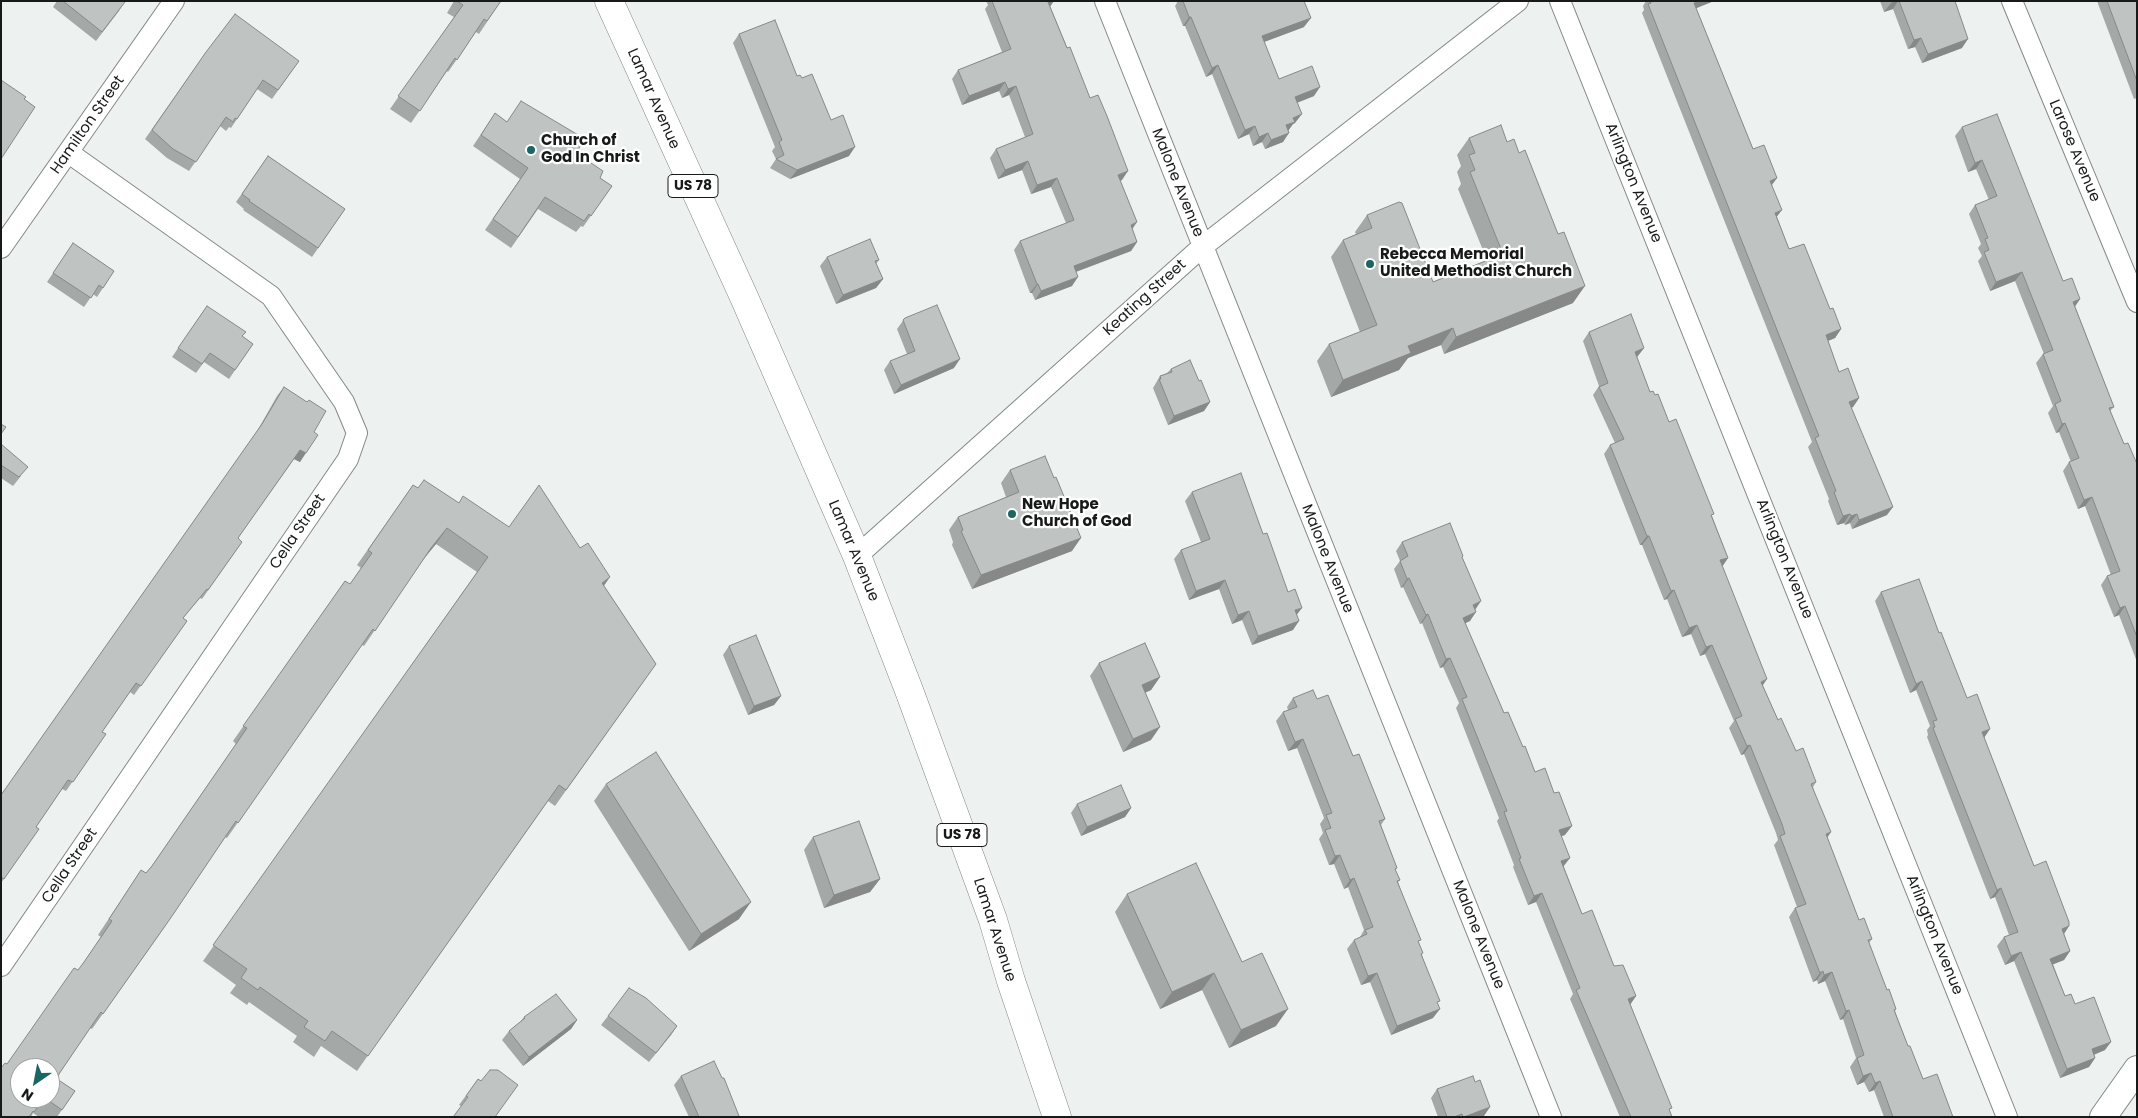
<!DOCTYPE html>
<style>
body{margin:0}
#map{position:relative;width:2138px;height:1118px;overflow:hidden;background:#edf2f1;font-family:Poppins,sans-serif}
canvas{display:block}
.frame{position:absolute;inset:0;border:2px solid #181919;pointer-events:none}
.north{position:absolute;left:10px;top:1058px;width:50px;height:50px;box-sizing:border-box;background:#fff;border:1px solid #a3a3a3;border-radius:50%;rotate:213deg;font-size:14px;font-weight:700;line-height:20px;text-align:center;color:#181919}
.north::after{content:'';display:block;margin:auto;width:18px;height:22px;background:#196662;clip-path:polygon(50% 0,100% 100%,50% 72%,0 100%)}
</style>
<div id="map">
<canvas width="2138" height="1118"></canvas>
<div class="frame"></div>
<div class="north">N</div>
</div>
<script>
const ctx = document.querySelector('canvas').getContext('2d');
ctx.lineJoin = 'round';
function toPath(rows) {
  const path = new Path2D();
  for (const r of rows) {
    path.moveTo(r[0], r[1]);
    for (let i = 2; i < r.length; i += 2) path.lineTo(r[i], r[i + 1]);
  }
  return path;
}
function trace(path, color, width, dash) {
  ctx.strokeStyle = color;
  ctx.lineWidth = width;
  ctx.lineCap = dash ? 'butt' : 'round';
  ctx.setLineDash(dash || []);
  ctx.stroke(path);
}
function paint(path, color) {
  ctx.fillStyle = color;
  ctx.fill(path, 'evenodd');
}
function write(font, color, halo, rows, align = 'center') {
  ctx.font = font + ' Poppins,sans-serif';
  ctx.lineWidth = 4.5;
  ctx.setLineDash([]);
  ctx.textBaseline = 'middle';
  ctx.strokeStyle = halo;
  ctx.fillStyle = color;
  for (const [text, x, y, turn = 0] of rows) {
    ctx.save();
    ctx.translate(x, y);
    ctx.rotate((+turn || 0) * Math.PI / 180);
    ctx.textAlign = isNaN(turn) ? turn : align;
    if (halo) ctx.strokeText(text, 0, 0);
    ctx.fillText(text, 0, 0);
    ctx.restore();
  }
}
const minor = toPath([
 [1105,1,1551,1117],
 [1560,1,2007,1117],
 [2012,1,2137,302],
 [1,248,174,1],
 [857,556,1202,247,1518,1],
 [1,966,348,459,357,433,344,402,271,296,69,153]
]);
const tertiary = toPath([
 [2103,1117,2137,1069]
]);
const primary = toPath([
 [609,1,744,297,857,556,910,693,993,920,1011,981,1057,1117]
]);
const wall = toPath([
 [57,1,124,1,119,11,96,41,53,7],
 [454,1,501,1,479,34,476,32,448,72,447,71,411,123,390,109,454,17,447,13],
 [986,1,1054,1,1050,6,1122,180,1120,181,1132,229,1137,242,1131,251,1076,272,1072,286,1035,300,1032,293,1030,293,1014,250,1020,241,1066,223,1051,187,1031,194,1022,170,998,179,990,158,996,149,1025,137,1009,95,1002,98,999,91,962,105,952,79,958,70,1002,52,985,9,988,5],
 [1178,1,1304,1,1304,27,1264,42,1279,79,1314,96,1297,103,1295,123,1293,124,1288,131,1283,142,1265,149,1262,142,1253,146,1249,134,1238,139,1212,74,1206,77,1185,26,1183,26,1175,6],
 [1646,1,1714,1,1696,8,1753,149,1777,178,1772,185,1777,217,1789,249,1830,309,1841,329,1835,338,1828,341,1839,372,1859,398,1853,407,1851,408,1887,515,1852,529,1850,523,1845,525,1844,523,1837,525,1828,501,1829,499,1808,447,1812,442,1642,13,1644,10,1643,6],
 [1880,1,1955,1,1962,48,1922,63,1915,47,1908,49,1893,9,1884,12],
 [2097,1,2137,1,2137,98,2134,99],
 [739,34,797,76,802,78,831,120,849,156,790,179,770,168,776,159,772,151,775,147,733,43],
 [206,52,299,61,272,99,257,89,231,128,229,127,226,131,220,126,189,171,167,158,145,139],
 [495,113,507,122,576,153,600,178,612,186,583,227,581,226,576,232,538,209,511,248,485,230,520,179,473,146],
 [1962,127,2063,281,2080,299,2075,306,2114,407,2110,411,2124,444,2137,464,2137,662,2119,615,2114,617,2101,585,2107,576,2111,575,2085,506,2078,509,2063,471,2069,462,2071,462,2059,432,2056,433,2048,413,2053,406,2036,363,2043,354,2044,354,2015,281,1990,291,1978,261,1982,256,1978,248,1981,244,1969,214,1975,205,1989,200,1976,169,1968,172,1955,136],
 [1469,138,1507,142,1573,303,1444,354,1441,345,1408,358,1399,370,1331,397,1317,361,1329,344,1360,332,1331,257,1343,240,1356,234,1355,232,1367,215,1433,282,1487,260,1458,189,1461,184,1457,172,1461,166,1457,155],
 [268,156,345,209,312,257,243,210,244,209,236,202],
 [73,243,114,271,97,297,93,294,84,307,47,282],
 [827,257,879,260,876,264,883,279,876,288,836,304,820,266],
 [207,306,242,336,253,344,229,379,204,362,196,373,172,357],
 [905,318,954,368,894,394,884,370,890,361,907,354,897,329],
 [1589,332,1644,348,1637,357,1650,392,1669,422,1712,516,1728,558,1722,566,1763,686,1778,720,1796,751,1816,782,1813,787,1827,838,1859,920,1872,939,1869,943,1887,990,1896,1009,1895,1011,1908,1046,1923,1079,1953,1117,1884,1117,1874,1090,1869,1092,1864,1082,1857,1085,1850,1067,1856,1058,1843,1019,1840,1020,1825,981,1818,984,1817,980,1813,982,1789,917,1795,908,1797,907,1774,845,1778,840,1776,833,1744,754,1741,755,1729,728,1734,721,1705,654,1700,656,1691,634,1682,637,1667,599,1664,600,1642,545,1640,545,1604,454,1610,445,1615,443,1593,395,1599,386,1583,341],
 [1171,369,1199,381,1210,402,1204,411,1168,425,1153,388,1160,376,1167,373],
 [284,387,314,432,300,462,294,459,238,538,242,542,202,599,200,598,183,618,187,621,134,695,130,692,102,732,106,734,66,791,62,789,36,827,39,829,1,883,1,795,256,433,277,396],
 [1,444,21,476,13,486,1,478],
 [1010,470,1072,551,972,589,952,545,953,542,949,530,958,517,1006,497,1001,483],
 [413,485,418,488,459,503,509,527,604,586,656,664,555,806,548,801,357,1071,321,1046,314,1057,293,1042,297,1036,249,1002,247,1005,230,993,236,985,203,961,477,572,436,544,423,560,364,646,362,645,227,838,225,837,159,935,92,1029,90,1028,59,1074,57,1079,75,1091,57,1117,39,1117,33,1113,31,1117,1,1117,7,1064,82,965,101,937,98,935,141,870,146,873,151,867,236,744,233,741,345,581,350,584,361,568,357,565],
 [50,1068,50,1098,20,1098],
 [1192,492,1263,534,1297,615,1293,630,1252,645,1242,620,1232,624,1219,589,1189,600,1174,559,1181,550,1201,542,1185,501],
 [1402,542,1462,558,1475,609,1470,621,1465,623,1504,713,1523,747,1565,835,1561,836,1564,867,1582,914,1614,966,1636,996,1630,1004,1672,1117,1620,1117,1570,999,1573,994,1536,902,1528,905,1513,867,1514,865,1497,821,1499,818,1456,708,1459,703,1443,667,1440,668,1422,623,1420,624,1403,587,1401,588,1394,569,1400,561,1396,551],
 [1881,592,1939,633,1984,738,2034,866,2069,926,2064,934,2070,951,2064,960,2053,964,2065,996,2075,1004,2105,1050,2094,1055,2095,1058,2089,1067,2060,1078,2014,961,2005,965,1997,946,2004,937,2009,935,1995,897,1990,899,1927,737,1928,735,1927,730,1930,726,1916,690,1910,693,1875,601],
 [729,646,781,696,774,705,748,715,723,655],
 [1099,663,1160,677,1151,690,1145,693,1151,740,1123,752,1090,676],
 [1293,698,1317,699,1353,756,1385,819,1381,825,1397,868,1395,870,1400,880,1398,882,1419,943,1422,955,1437,1004,1433,1018,1391,1035,1370,982,1361,985,1347,949,1354,940,1360,937,1364,930,1348,887,1344,889,1334,864,1329,865,1319,839,1323,833,1320,824,1324,818,1297,748,1288,751,1276,721,1283,712,1288,710,1287,707],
 [606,784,739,919,689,951,594,801],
 [1077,804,1131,808,1125,817,1081,836,1071,813],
 [813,837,880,879,870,892,824,908,804,850],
 [1127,894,1242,962,1276,1026,1229,1048,1202,990,1160,1009,1115,912],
 [608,1016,677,1026,649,1062,601,1025],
 [524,1017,577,1020,571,1029,523,1066,502,1040,509,1031,520,1022],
 [681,1076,738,1117,689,1117,674,1085],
 [478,1079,481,1081,461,1106,459,1105],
 [1475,1082,1484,1116,1481,1117,1438,1117,1431,1098,1437,1089]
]);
const shadedWall = toPath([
 [1050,1,1054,1,1049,8,1048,2],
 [1698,1,1714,1,1687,12,1694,3],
 [1895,1,1898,1,1893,9,1884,12,1891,3],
 [1189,17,1191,17,1185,26,1183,26],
 [1311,18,1304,27,1256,45,1262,36],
 [1921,38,1915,47,1908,49,1914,40],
 [1968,39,1962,48,1922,63,1928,54],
 [1218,65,1212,74,1206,77,1212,68],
 [1005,82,999,91,962,105,969,96],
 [1016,86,1009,95,1002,98,1008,89],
 [1320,87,1314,96,1288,106,1295,97],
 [1302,114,1295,123,1293,124,1288,131,1286,125,1293,118],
 [1255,126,1249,134,1238,139,1245,130],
 [1268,133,1262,142,1253,146,1259,137],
 [1289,133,1283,142,1265,149,1271,140],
 [855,147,849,156,790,179,797,170],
 [1982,160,1976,169,1968,172,1975,163],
 [1028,161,1022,170,998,179,1005,170],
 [1128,171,1122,180,1112,184,1118,175],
 [1057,178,1051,187,1031,194,1037,185],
 [1777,178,1770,187,1770,181],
 [1782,210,1775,219,1775,213],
 [1137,222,1131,231,1131,225],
 [1137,242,1131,251,1067,275,1074,266],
 [2022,272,2015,281,1990,291,1996,282],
 [1078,277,1072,286,1035,300,1041,291],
 [883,279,876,288,836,304,843,295],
 [1037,284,1038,284,1032,293,1030,293],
 [1585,286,1573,303,1444,354,1456,337],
 [2080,299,2074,308,2073,302],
 [1453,328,1441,345,1408,358,1399,370,1331,397,1343,380,1408,346],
 [1841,329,1835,338,1820,344,1826,335],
 [1644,348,1637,357,1628,361,1635,352],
 [960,359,954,368,894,394,901,385],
 [1859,398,1853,407,1842,411,1849,402],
 [1210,402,1204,411,1168,425,1174,416],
 [2065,423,2059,432,2056,433,2062,424],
 [300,450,306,453,300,462,294,459],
 [2092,497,2085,506,2078,509,2084,500],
 [1893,507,1887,515,1852,529,1859,520],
 [1850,514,1844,523,1837,525,1843,516],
 [1857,514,1850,523,1845,525,1851,516],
 [447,528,436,544,420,563,431,548],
 [1647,536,1649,536,1642,545,1640,545],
 [1081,538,1072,551,972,589,981,575],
 [1728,558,1722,567,1720,560],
 [610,577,599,593,602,583],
 [1409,578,1403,587,1401,588,1407,579],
 [1225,580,1219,589,1189,600,1196,591],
 [1674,590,1667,599,1664,600,1671,591],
 [1481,601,1475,610,1473,605],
 [2125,606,2119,615,2114,617,2120,608],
 [1302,608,1295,617,1295,610],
 [1249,611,1242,620,1232,624,1238,615],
 [1476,612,1470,621,1457,627,1463,618],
 [1428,614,1422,623,1420,624,1426,615],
 [1299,621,1293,630,1252,645,1258,636],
 [1697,625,1691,634,1682,637,1689,628],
 [1712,645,1705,654,1700,656,1706,647],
 [1450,658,1443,667,1440,668,1446,659],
 [1160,677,1151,690,1132,698,1142,685],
 [1767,679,1761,688,1761,682],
 [1922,681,1916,690,1910,693,1916,684],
 [781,696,774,705,748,715,754,706],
 [1160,727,1151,740,1123,752,1133,739],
 [1990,729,1984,738,1982,732],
 [1303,739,1297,748,1288,751,1295,742],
 [1750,745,1744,754,1741,755,1747,746],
 [1131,808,1125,817,1081,836,1087,827],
 [1572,826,1565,835,1553,839,1559,830],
 [1831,832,1825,841,1826,834],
 [1340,855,1334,864,1329,865,1335,856],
 [1570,858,1563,867,1561,861],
 [1354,878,1348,887,1344,889,1350,880],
 [880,879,870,892,824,908,834,895],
 [2001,888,1995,897,1990,899,1997,890],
 [1542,893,1536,902,1528,905,1534,896],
 [751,902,739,919,689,951,701,934],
 [2069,926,2063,935,2062,929],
 [2070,951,2064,960,2044,968,2050,959],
 [2021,952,2014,961,2005,965,2011,956],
 [1823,971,1817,980,1813,982,1820,973],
 [1832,972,1825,981,1818,984,1824,975],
 [1214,973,1202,990,1160,1009,1172,992],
 [1377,973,1370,982,1361,985,1368,976],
 [1636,996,1630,1005,1628,999],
 [1288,1009,1276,1026,1229,1048,1241,1030],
 [1440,1009,1433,1018,1391,1035,1397,1026],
 [1849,1010,1843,1019,1840,1020,1846,1011],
 [577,1020,571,1029,523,1066,529,1057],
 [677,1026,671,1035,649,1062],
 [2111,1042,2105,1050,2085,1058,2092,1049],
 [2095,1058,2089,1067,2060,1078,2067,1069],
 [1871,1073,1864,1082,1857,1085,1863,1076],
 [1880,1081,1874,1090,1869,1092,1875,1083],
 [1490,1107,1484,1116,1481,1117,1464,1117]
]);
const building = toPath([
 [63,1,124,1,125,2,102,32,63,1],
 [457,1,501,1,487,21,484,19,457,60,455,58,420,111,398,96,463,5,457,1],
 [992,1,1050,1,1048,2,1067,48,1070,47,1090,98,1098,95,1107,116,1128,171,1118,175,1137,222,1131,225,1137,242,1074,266,1078,277,1041,291,1038,284,1037,284,1020,241,1074,220,1057,178,1037,185,1028,161,1005,170,996,149,1033,134,1016,86,1008,89,1005,82,969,96,958,70,1011,49,992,1],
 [1183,1,1304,1,1311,18,1262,36,1279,79,1312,66,1320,87,1295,97,1302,114,1293,118,1295,122,1286,125,1289,133,1271,140,1268,133,1259,137,1255,126,1245,130,1218,65,1212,68,1191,17,1189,17,1183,1],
 [1651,1,1698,1,1694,3,1753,149,1764,145,1777,178,1770,181,1782,210,1775,213,1789,249,1804,244,1830,309,1833,308,1841,329,1826,335,1839,372,1848,368,1859,398,1849,402,1893,507,1859,520,1857,514,1851,516,1850,514,1843,516,1834,492,1836,491,1815,438,1819,436,1648,4,1651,3,1651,1],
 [1899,1,1955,1,1968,39,1928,54,1921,38,1914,40,1899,1],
 [2107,1,2137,1,2137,81,2107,1],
 [235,14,299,61,278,90,263,80,237,119,235,118,233,122,226,117,196,162,173,149,152,130,206,52,235,14],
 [775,20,797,76,800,75,802,78,812,74,831,120,843,115,855,147,797,170,776,159,784,155,779,142,782,140,739,34,775,20],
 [1,80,26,97,24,99,35,107,1,159,1,80],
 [521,101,585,139,576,153,603,171,600,178,612,186,591,216,589,214,584,221,545,197,518,237,493,219,528,168,481,135,495,113,507,122,521,101],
 [1997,114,2063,281,2072,278,2080,299,2073,302,2114,407,2109,408,2124,444,2128,443,2137,464,2137,637,2125,606,2120,608,2107,576,2120,571,2092,497,2084,500,2069,462,2079,458,2065,423,2062,424,2055,404,2061,401,2043,354,2053,350,2022,272,1996,282,1984,252,1989,250,1985,239,1988,238,1975,205,1997,196,1982,160,1975,163,1962,127,1997,114],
 [1501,125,1507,142,1514,139,1519,153,1525,150,1558,234,1564,232,1585,286,1456,337,1453,328,1408,346,1411,353,1343,380,1329,344,1377,325,1343,240,1372,228,1367,215,1399,202,1402,203,1433,282,1503,254,1470,172,1475,170,1469,155,1475,153,1469,138,1501,125],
 [268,156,345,209,318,248,249,201,250,200,242,194,268,156],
 [870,239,879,260,875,261,883,279,843,295,827,257,870,239],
 [73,243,114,271,103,288,99,285,91,298,53,273,73,243],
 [937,305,960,359,901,385,890,361,915,351,903,320,905,318,937,305],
 [207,306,246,332,242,336,253,344,235,370,210,353,202,364,178,348,207,306],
 [1631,314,1644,348,1635,352,1650,392,1653,391,1655,395,1658,394,1669,422,1676,419,1714,514,1711,515,1728,558,1720,560,1767,679,1761,682,1778,720,1781,718,1796,751,1803,748,1816,782,1811,784,1831,832,1826,834,1859,920,1864,918,1872,939,1868,940,1887,990,1889,989,1896,1009,1894,1010,1908,1046,1910,1046,1923,1079,1937,1074,1953,1117,1893,1117,1880,1081,1875,1083,1871,1073,1863,1076,1857,1058,1864,1055,1849,1010,1846,1011,1832,972,1824,975,1823,971,1820,973,1795,908,1806,904,1780,836,1785,834,1782,824,1750,745,1747,746,1735,719,1742,716,1712,645,1706,647,1697,625,1689,628,1674,590,1671,591,1649,536,1647,536,1610,445,1624,439,1599,387,1608,383,1589,332,1631,314],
 [1190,360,1199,381,1201,380,1210,402,1174,416,1159,379,1161,379,1160,376,1172,372,1171,369,1190,360],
 [284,387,307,402,309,400,326,411,314,432,318,435,306,453,300,450,238,538,242,542,208,590,207,589,183,618,187,621,141,686,136,683,102,732,106,734,73,782,68,780,36,827,39,829,4,879,1,877,1,795,262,424,284,387],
 [1,424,6,427,1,434,1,424],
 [1,444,28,467,19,477,1,465,1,444],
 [1045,456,1054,478,1056,477,1081,538,981,575,961,531,963,530,958,517,1019,492,1010,470,1045,456],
 [1241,473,1263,534,1267,533,1288,592,1295,589,1302,608,1295,610,1299,621,1258,636,1249,611,1238,615,1225,580,1196,591,1181,550,1210,539,1192,492,1241,473],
 [424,480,459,503,463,496,509,527,539,485,580,548,588,543,610,577,602,583,656,664,566,790,559,785,368,1056,332,1031,325,1041,304,1027,308,1021,260,987,258,990,241,978,247,969,213,945,488,557,447,528,431,548,375,631,373,629,238,823,236,821,170,919,103,1014,101,1012,59,1074,57,1079,75,1091,62,1110,45,1098,50,1098,50,1068,20,1068,20,1098,44,1098,34,1112,33,1111,29,1117,1,1117,1,1068,5,1063,7,1064,74,968,78,970,84,962,112,921,109,919,141,870,146,873,152,866,247,728,243,726,345,581,350,584,372,553,368,550,413,485,418,488,424,480],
 [1450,523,1463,556,1462,557,1481,601,1473,605,1476,612,1463,618,1504,713,1508,712,1523,747,1525,746,1535,772,1545,768,1554,793,1559,792,1572,826,1559,830,1570,858,1561,861,1582,914,1592,910,1614,966,1623,965,1636,996,1628,999,1672,1108,1669,1109,1672,1117,1631,1117,1576,990,1580,988,1542,893,1534,896,1519,859,1521,858,1504,812,1507,811,1462,699,1467,697,1450,658,1446,659,1428,614,1426,615,1409,578,1407,579,1400,561,1408,556,1402,542,1450,523],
 [1919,579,1939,633,1941,632,1967,698,1977,694,1990,729,1982,732,2034,866,2046,861,2069,922,2069,926,2062,929,2070,951,2050,959,2065,996,2071,994,2075,1004,2094,997,2111,1042,2092,1049,2095,1058,2067,1069,2021,952,2011,956,2004,937,2018,932,2001,888,1997,890,1933,728,1935,727,1933,721,1937,720,1922,681,1916,684,1881,592,1919,579],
 [756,635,781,696,754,706,729,646,756,635],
 [1145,643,1160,677,1142,685,1160,727,1133,739,1099,663,1145,643],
 [1313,690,1317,699,1328,695,1353,756,1359,754,1385,819,1379,821,1397,868,1395,869,1400,880,1397,881,1421,940,1418,941,1423,953,1421,954,1440,1001,1437,1002,1440,1009,1397,1026,1377,973,1368,976,1354,940,1367,934,1365,930,1373,927,1354,878,1350,880,1340,855,1335,856,1325,830,1331,828,1326,815,1332,813,1303,739,1295,742,1283,712,1297,707,1293,698,1313,690],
 [656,752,751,902,701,934,606,784,656,752],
 [1121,785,1131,808,1087,827,1077,804,1121,785],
 [859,821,880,879,834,895,813,837,859,821],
 [1196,863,1242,962,1262,953,1288,1009,1241,1030,1214,973,1172,992,1127,894,1196,863],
 [629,988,646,998,677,1026,656,1053,608,1016,629,988],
 [556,994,577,1020,529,1057,509,1031,525,1018,524,1017,556,994],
 [714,1061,722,1078,724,1078,739,1116,737,1117,699,1117,681,1076,714,1061],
 [490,1070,498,1070,518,1085,495,1117,453,1117,468,1097,466,1096,478,1079,481,1081,490,1070],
 [1473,1076,1475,1082,1480,1080,1490,1107,1464,1117,1463,1117,1462,1114,1454,1117,1447,1117,1437,1089,1473,1076]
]);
const markers = [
 [531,150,5,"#196662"],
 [1370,264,5,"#196662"],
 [1012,514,5,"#196662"]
];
const shields = [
 [693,186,50],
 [962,835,50]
];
const shieldNames = [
 ["US 78",693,186],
 ["US 78",962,835]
];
const streetNames = [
 ["Lamar Avenue",653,99,66],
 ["Hamilton Street",88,125,-55],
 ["Larose Avenue",2074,151,67],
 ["Malone Avenue",1177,183,68],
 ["Arlington Avenue",1633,183,68],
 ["Keating Street",1145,298,-42],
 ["Cella Street",298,532,-56],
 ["Lamar Avenue",853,551,67],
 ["Malone Avenue",1327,559,68],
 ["Arlington Avenue",1784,559,68],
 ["Cella Street",70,866,-56],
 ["Lamar Avenue",994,930,72],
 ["Malone Avenue",1478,935,68],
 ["Arlington Avenue",1934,935,68]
];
const poiNames = [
 ["Church of",541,141],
 ["God In Christ",541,158],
 ["Rebecca Memorial",1380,255],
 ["United Methodist Church",1380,272],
 ["New Hope",1022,505],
 ["Church of God",1022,522]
];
trace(minor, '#838888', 22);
trace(tertiary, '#838888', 28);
trace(primary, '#838888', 29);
trace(minor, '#fff', 20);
trace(tertiary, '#fff', 26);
trace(primary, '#fff', 28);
paint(wall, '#a4a9a8');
paint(shadedWall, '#868988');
paint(building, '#bfc4c3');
trace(building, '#868988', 1);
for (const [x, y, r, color] of markers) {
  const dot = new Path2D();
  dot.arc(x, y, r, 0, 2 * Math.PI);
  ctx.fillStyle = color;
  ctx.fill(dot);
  trace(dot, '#fff', 2);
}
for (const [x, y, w] of shields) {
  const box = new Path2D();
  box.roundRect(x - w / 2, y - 11.5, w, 23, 4);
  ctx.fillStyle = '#fff';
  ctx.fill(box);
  trace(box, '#181919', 1);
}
write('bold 14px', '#181919', null, shieldNames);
write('15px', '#181919', '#fff', streetNames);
write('bold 15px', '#181919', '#fff', poiNames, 'left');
</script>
